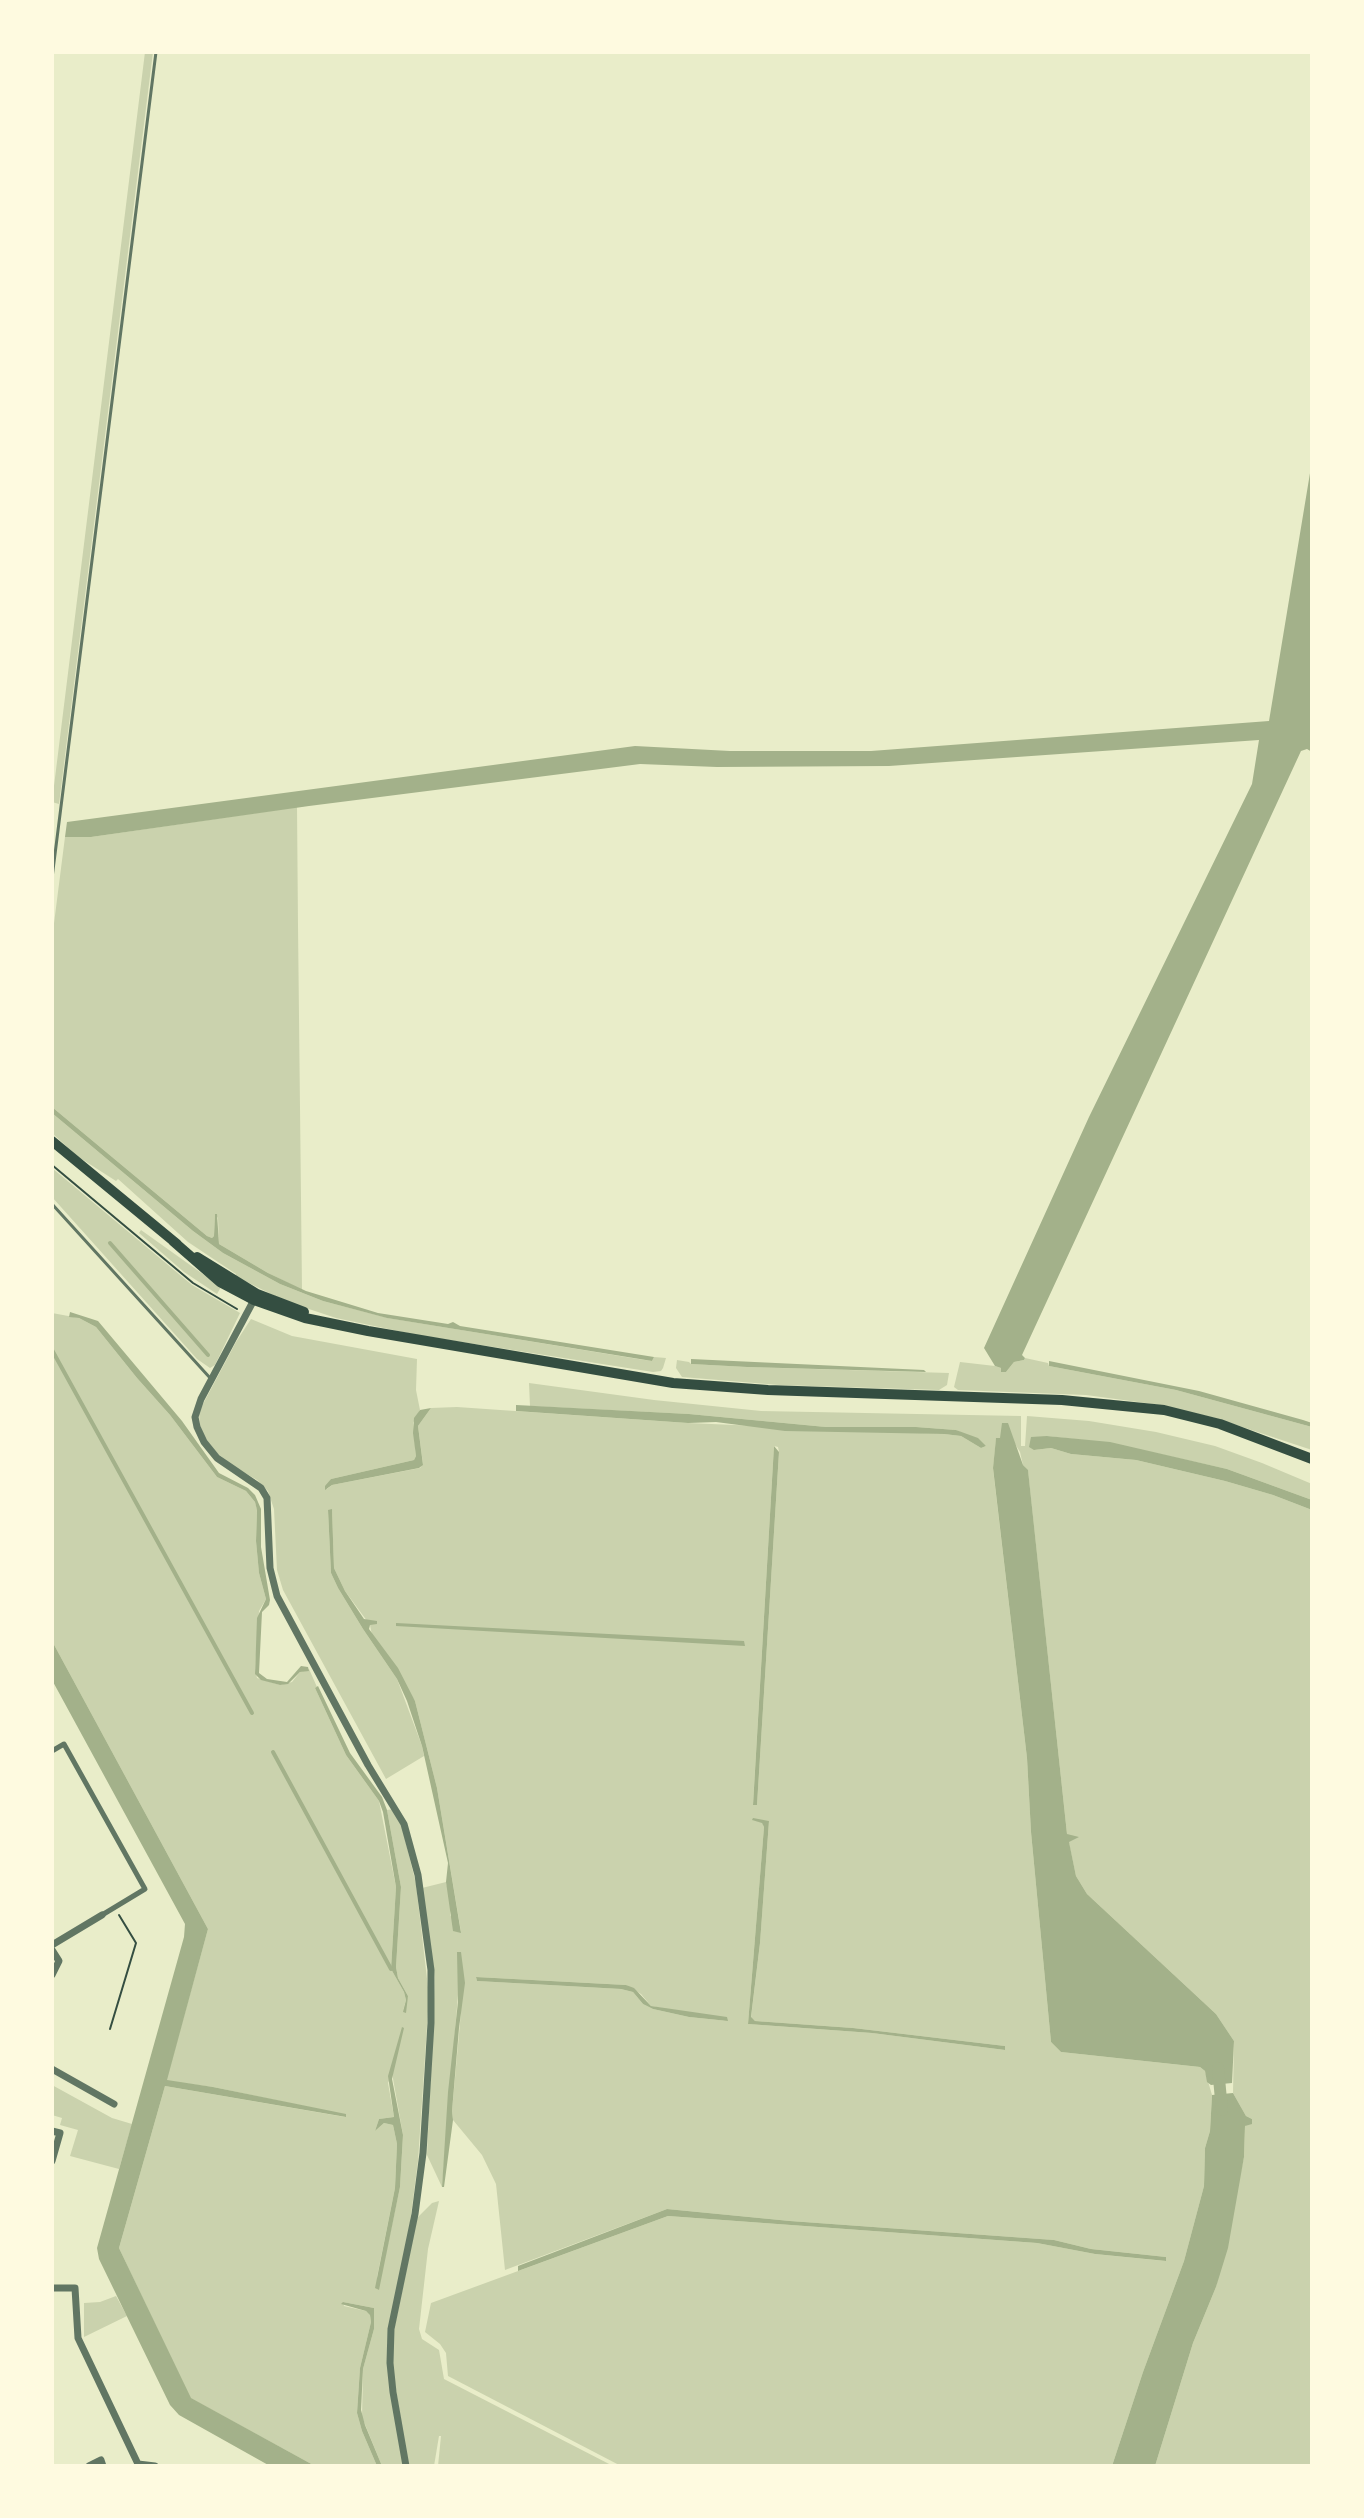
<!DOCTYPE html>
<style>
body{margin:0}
#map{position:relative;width:1364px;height:2518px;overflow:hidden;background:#e9edc9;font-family:Raleway,sans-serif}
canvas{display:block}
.frame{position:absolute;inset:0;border:54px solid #fefae0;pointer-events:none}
</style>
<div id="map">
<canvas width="1364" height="2518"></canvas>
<div class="frame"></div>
</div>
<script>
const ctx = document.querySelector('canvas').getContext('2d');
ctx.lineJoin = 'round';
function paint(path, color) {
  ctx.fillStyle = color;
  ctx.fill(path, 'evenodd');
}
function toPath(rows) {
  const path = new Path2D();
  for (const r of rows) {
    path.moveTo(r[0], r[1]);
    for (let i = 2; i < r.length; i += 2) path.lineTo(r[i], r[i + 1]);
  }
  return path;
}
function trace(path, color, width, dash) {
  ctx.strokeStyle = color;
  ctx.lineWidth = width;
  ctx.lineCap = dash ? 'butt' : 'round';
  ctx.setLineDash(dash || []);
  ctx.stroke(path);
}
const green = toPath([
 [145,52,153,52,59,804,52,802],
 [297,807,298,926,302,1290,268,1273,219,1244,218,1218,215,1214,214,1236,212,1238,207,1236,52,1107,52,939,65,837,91,837],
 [52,1113,193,1231,223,1253,280,1284,323,1301,388,1318,638,1359,652,1361,654,1357,666,1358,663,1368,661,1371,653,1372,417,1335,336,1318,285,1301,235,1276,236,1274,188,1242,118,1179,116,1181,77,1156,52,1133],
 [52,1168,192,1285,240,1313,215,1365,210,1368,197,1359,52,1197],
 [141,1230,221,1287,217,1294,184,1272,139,1233],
 [52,1313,79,1318,96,1327,137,1378,170,1415,217,1477,246,1491,255,1502,257,1509,256,1541,259,1573,266,1599,259,1611,255,1669,257,1678,280,1685,292,1682,300,1672,309,1669,317,1687,315,1688,346,1755,379,1801,396,1887,391,1969,404,1992,406,2000,403,2011,408,1996,398,1978,396,1967,401,1887,387,1810,394,1809,402,1827,416,1884,429,1996,418,2161,409,2230,387,2346,387,2364,403,2466,382,2466,362,2417,363,2369,374,2329,374,2308,343,2302,344,2306,366,2311,370,2314,371,2322,360,2368,357,2413,362,2431,377,2466,315,2466,190,2398,119,2248,165,2086,345,2117,346,2115,213,2087,166,2081,208,1929,52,1641],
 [392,2073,403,2135,400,2187,378,2290,377,2277,395,2188,397,2144,393,2125,384,2123,375,2131,379,2119,394,2117,388,2083],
 [251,1319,292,1336,417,1359,416,1390,420,1410,413,1423,416,1456,414,1460,331,1479,327,1489,332,1485,420,1468,423,1464,418,1426,431,1408,457,1407,688,1423,944,1434,961,1436,981,1448,986,1446,956,1430,916,1427,826,1427,689,1414,530,1406,529,1383,654,1400,761,1411,1021,1416,1021,1446,1025,1446,1027,1416,1089,1421,1156,1432,1215,1446,1262,1463,1312,1484,1312,1500,1227,1469,1110,1443,1047,1436,1034,1450,1051,1448,1071,1454,1136,1460,1225,1481,1273,1495,1312,1510,1312,2466,1155,2466,1193,2343,1216,2287,1244,2157,1245,2126,1252,2119,1246,2116,1233,2093,1234,2041,1216,2014,1087,1894,1076,1876,1067,1834,1028,1471,1023,1465,1020,1452,1012,1439,996,1439,993,1469,1027,1758,1031,1832,1051,2042,1061,2052,1200,2067,1205,2071,1212,2095,1210,2131,1205,2148,1204,2186,1184,2261,1143,2372,1112,2466,621,2466,448,2376,446,2353,440,2344,425,2332,431,2303,668,2216,1037,2243,1095,2254,1165,2261,1166,2257,1091,2249,1054,2240,790,2221,667,2209,505,2270,496,2184,482,2155,453,2120,452,2111,461,2012,459,1983,442,2187,427,2155,435,1977,422,1888,446,1882,451,1904,450,1915,461,1932,437,1788,415,1701,372,1635,370,1625,345,1591,334,1568,332,1510,328,1510,331,1573,338,1588,363,1629,397,1679,422,1746,424,1756,386,1779,283,1590,277,1570,274,1509,268,1491,257,1480,233,1466,217,1453,206,1440,200,1426,199,1414,203,1404,236,1342],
 [774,1446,778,1447,779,1452,757,1805,753,1804],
 [753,1820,769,1821,760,1943,751,2018,755,2021,853,2028,1005,2046,1005,2050,872,2033,748,2024,764,1827,762,1822],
 [476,1977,626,1985,641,1994,651,2006,728,2021,689,2017,653,2009,643,2004,633,1992,621,1989,477,1981],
 [1025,1358,1048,1363,1049,1366,1176,1390,1312,1427,1312,1450,1215,1418,1160,1405,1086,1395,958,1390,954,1387,960,1362,995,1366,1001,1368,1002,1372,1006,1372,1014,1362,1024,1360],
 [677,1360,689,1362,691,1364,747,1367,949,1373,947,1385,939,1390,779,1385,682,1377,676,1368],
 [52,2085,112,2118,132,2124,119,2169,70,2156,78,2130,60,2125,62,2118,52,2115],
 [439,2201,428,2249,419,2329,422,2339,439,2350,444,2379,613,2466,438,2466,441,2436,439,2436,434,2466,408,2466,392,2364,394,2330,417,2218,432,2203],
 [116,2296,127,2316,84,2337,84,2303,100,2302]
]);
const water = toPath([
 [1312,461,1312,752,1307,749,1301,751,1022,1355,1025,1358,1024,1360,1014,1362,1006,1372,1001,1372,1001,1368,995,1366,984,1348,1089,1117,1252,784,1259,740,889,766,717,767,640,764,309,806,91,837,65,837,67,822,635,746,730,751,871,751,1269,721],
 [52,1107,207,1236,212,1238,214,1236,215,1214,217,1214,219,1244,268,1273,306,1291,378,1313,448,1324,453,1322,460,1326,654,1357,652,1361,387,1318,323,1301,280,1284,223,1253,193,1231,52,1113],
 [70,1312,98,1321,182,1421,219,1473,248,1488,255,1495,261,1509,261,1547,270,1600,269,1605,262,1612,259,1673,267,1679,287,1682,301,1666,308,1667,309,1671,300,1672,288,1684,280,1685,261,1680,255,1674,257,1618,266,1599,259,1573,256,1541,257,1510,255,1502,246,1491,217,1477,170,1415,137,1378,96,1327,79,1318,69,1317],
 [691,1359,924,1370,926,1372,747,1367,691,1364],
 [1049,1361,1199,1391,1303,1420,1312,1423,1312,1427,1176,1390,1049,1366],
 [516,1405,689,1414,826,1427,916,1427,956,1430,978,1438,986,1446,981,1448,961,1436,944,1434,785,1431,716,1422,688,1423,516,1411],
 [431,1408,418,1426,423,1465,419,1468,332,1485,325,1490,325,1486,331,1479,414,1460,416,1456,413,1433,414,1418,420,1410],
 [1002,1423,1008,1423,1023,1465,1028,1470,1067,1834,1079,1837,1069,1842,1076,1876,1087,1894,1216,2014,1234,2041,1232,2083,1211,2085,1207,2082,1205,2071,1200,2067,1061,2052,1051,2042,1031,1832,1027,1758,993,1468,996,1438,1000,1438],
 [1047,1436,1110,1442,1227,1469,1312,1500,1312,1510,1273,1495,1225,1481,1136,1460,1071,1454,1051,1448,1034,1450,1029,1447,1031,1437],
 [774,1446,779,1452,757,1805,753,1805],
 [332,1509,334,1568,345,1591,364,1619,377,1621,377,1624,370,1625,369,1629,398,1668,415,1701,437,1788,461,1933,453,1931,446,1882,448,1863,422,1746,407,1701,397,1679,363,1629,338,1588,331,1573,328,1510],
 [396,1623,744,1641,745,1646,396,1626],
 [52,1641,208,1929,167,2080,213,2087,346,2114,346,2117,165,2086,119,2248,191,2398,315,2466,270,2466,179,2415,170,2405,99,2259,97,2248,184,1937,185,1924,52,1680],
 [318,1686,350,1753,382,1797,387,1810,401,1887,396,1967,398,1978,408,1996,406,2013,403,2012,406,2000,404,1992,391,1969,396,1887,383,1812,379,1801,346,1755,315,1688],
 [753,1818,769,1821,760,1943,751,2017,755,2021,853,2028,1005,2046,1005,2050,872,2033,748,2024,764,1827,762,1823,752,1820],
 [457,1952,461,1952,465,1983,459,2028,452,2111,453,2120,444,2187,442,2187,448,2092,458,2002],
 [476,1977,626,1985,634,1988,651,2006,727,2017,728,2021,689,2017,653,2009,643,2004,633,1992,621,1989,477,1981],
 [402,2027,404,2028,392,2079,403,2135,400,2187,379,2290,375,2288,395,2188,397,2144,393,2125,384,2123,375,2131,379,2119,394,2117,388,2076],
 [1233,2093,1246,2116,1252,2119,1252,2124,1245,2126,1244,2157,1228,2248,1216,2287,1193,2343,1155,2466,1112,2466,1143,2372,1184,2261,1204,2186,1205,2148,1210,2131,1212,2095],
 [667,2209,790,2221,1054,2240,1091,2249,1166,2257,1166,2261,1095,2254,1037,2243,668,2216,518,2271,518,2266],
 [343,2302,374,2308,374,2329,363,2369,361,2410,365,2425,382,2466,377,2466,362,2431,357,2413,360,2368,371,2322,370,2315,366,2311,341,2304]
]);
const stream = toPath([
 [110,1243,208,1355],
 [52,1350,252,1713],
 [273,1752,391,1969]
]);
const canal = toPath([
 [1218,2068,1222,2110]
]);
const path = toPath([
 [52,1165,193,1283,237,1309],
 [110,2029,136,1943,119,1915]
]);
const service = toPath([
 [52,878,156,52],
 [52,1204,211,1379]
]);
const pedestrian = toPath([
 [52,1751,64,1744,145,1889,102,1915]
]);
const minor = toPath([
 [256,1296,201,1399,195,1417,197,1427,204,1442,217,1458,261,1488,267,1498,270,1568,277,1596,368,1765,404,1824,418,1875,431,1970,431,2023,423,2153,415,2214,391,2329,390,2363,393,2392,406,2466],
 [52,1945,102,1915],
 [52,1950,59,1961,52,1975],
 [52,2069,114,2104],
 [52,2131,60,2133,52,2161],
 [52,2288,75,2288,78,2338,138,2464,155,2466],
 [89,2466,101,2460,103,2466]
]);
const secondary = toPath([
 [52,1141,177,1244],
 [173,1241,220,1282,254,1300,305,1318,368,1331,673,1383,768,1390,1062,1400,1164,1410,1220,1424,1312,1459],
 [197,1257,257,1294,304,1312]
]);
paint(green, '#cad2ad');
paint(water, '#a3b18a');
trace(stream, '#a3b18a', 4);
trace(canal, '#a3b18a', 12);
trace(path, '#344e41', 2);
trace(service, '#617663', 3);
trace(pedestrian, '#617663', 5);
trace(minor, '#617663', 7);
trace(secondary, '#344e41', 10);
</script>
